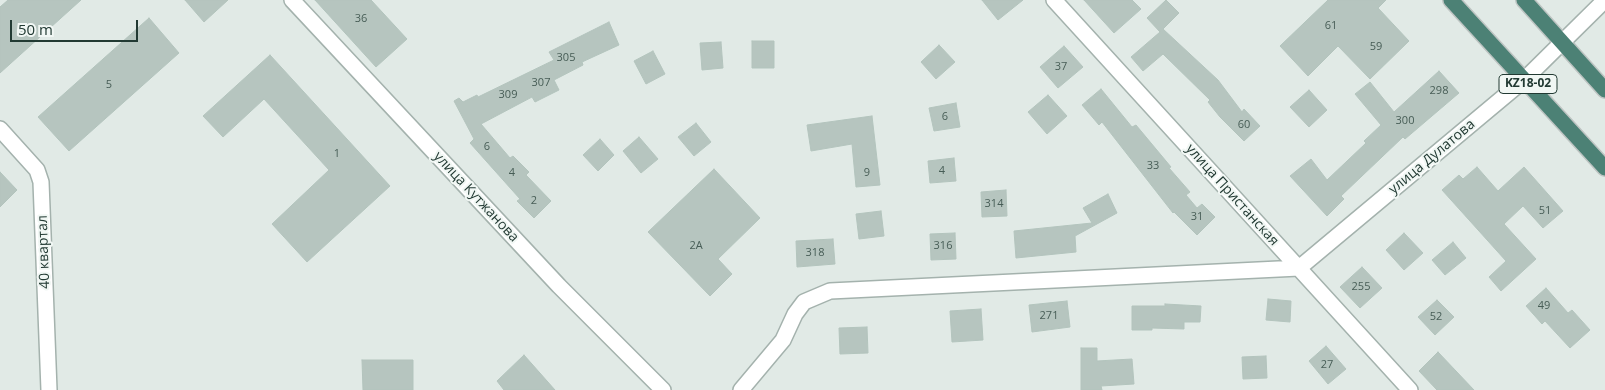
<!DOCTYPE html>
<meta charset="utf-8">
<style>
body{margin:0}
#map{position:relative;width:1605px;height:390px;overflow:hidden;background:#e1eae6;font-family:"Open Sans",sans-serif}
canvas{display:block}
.scale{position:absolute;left:10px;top:20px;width:128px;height:22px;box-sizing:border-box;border:2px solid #223a33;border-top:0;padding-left:6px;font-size:15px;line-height:18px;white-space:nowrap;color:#223a33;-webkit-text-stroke:4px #f1f7f4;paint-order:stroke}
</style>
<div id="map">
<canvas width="1605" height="390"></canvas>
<div class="scale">50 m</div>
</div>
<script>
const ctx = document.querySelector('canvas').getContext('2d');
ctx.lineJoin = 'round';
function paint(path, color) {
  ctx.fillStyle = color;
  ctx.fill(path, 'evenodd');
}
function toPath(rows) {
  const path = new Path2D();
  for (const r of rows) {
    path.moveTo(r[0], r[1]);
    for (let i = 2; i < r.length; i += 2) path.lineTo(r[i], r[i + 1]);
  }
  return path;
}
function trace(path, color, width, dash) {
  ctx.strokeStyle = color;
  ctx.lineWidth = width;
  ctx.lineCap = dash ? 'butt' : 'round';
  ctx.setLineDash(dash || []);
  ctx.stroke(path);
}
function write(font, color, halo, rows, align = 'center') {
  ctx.font = font + ' "Open Sans",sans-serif';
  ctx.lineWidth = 4;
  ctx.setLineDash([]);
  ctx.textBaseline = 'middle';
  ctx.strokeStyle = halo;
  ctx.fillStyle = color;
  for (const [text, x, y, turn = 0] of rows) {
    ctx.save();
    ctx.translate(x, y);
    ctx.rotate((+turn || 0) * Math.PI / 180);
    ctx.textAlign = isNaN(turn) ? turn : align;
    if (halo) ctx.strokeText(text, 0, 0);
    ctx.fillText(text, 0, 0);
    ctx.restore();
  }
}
const building = toPath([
 [8,0,81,0,0,73,0,7,8,0],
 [185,0,228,0,204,22,185,0],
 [315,0,371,0,407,39,376,67,315,0],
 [982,0,1023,0,998,20,982,0],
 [1084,0,1132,0,1141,9,1114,33,1084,0],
 [1166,0,1179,13,1163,29,1218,80,1242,112,1244,109,1260,126,1244,141,1220,117,1208,102,1210,100,1163,54,1143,71,1131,57,1160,32,1147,18,1166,0],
 [1328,0,1386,0,1378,8,1409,41,1370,79,1338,46,1308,76,1280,46,1328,0],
 [149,18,179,53,69,151,38,117,149,18],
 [609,22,619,45,582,62,583,65,554,80,559,90,535,102,532,97,481,124,510,158,513,156,529,172,526,175,551,201,534,218,517,201,520,199,470,143,474,139,454,101,459,98,463,102,477,95,478,97,554,60,549,52,609,22],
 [752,41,774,41,774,68,752,68,752,41],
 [721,42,723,68,702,70,700,43,721,42],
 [939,45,955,62,936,79,921,62,939,45],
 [1064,46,1083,67,1058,88,1040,67,1064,46],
 [653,51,665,74,646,84,634,61,653,51],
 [270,55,390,186,307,262,272,224,329,170,264,99,223,137,203,116,270,55],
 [1439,71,1459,93,1405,139,1403,137,1341,196,1344,199,1327,216,1290,176,1311,159,1327,180,1366,143,1364,141,1381,125,1355,94,1370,82,1394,112,1439,71],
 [1101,89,1132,127,1136,125,1171,167,1169,168,1190,192,1186,195,1197,208,1202,204,1215,217,1197,235,1174,212,1173,213,1102,122,1099,125,1082,105,1101,89],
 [1309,90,1327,110,1309,127,1290,107,1309,90],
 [1048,95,1067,116,1047,134,1028,112,1048,95],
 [956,103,960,127,934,131,929,108,956,103],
 [872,116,880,185,856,187,852,144,811,151,807,125,872,116],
 [696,123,711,142,694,156,678,137,696,123],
 [639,137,658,159,641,173,623,151,639,137],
 [600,139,614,155,598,171,583,155,600,139],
 [954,158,956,181,930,183,928,161,954,158],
 [1477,167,1498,191,1524,167,1563,211,1543,228,1523,206,1504,224,1536,259,1501,291,1489,277,1506,261,1442,190,1459,175,1463,179,1477,167],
 [714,169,760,218,718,259,732,274,710,296,648,232,714,169],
 [0,172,17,190,0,207,0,172],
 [1006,190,1007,216,982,217,981,192,1006,190],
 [1108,194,1117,213,1075,236,1076,252,1016,258,1014,231,1092,223,1083,208,1108,194],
 [881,211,884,236,859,239,856,214,881,211],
 [955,233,956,259,931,260,930,234,955,233],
 [1404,233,1423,253,1404,270,1386,250,1404,233],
 [833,239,835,264,797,267,796,241,833,239],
 [1453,242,1466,258,1445,275,1432,260,1453,242],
 [1362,267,1382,288,1360,308,1340,287,1362,267],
 [1546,288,1568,313,1572,310,1590,330,1570,348,1545,321,1542,324,1526,306,1546,288],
 [1268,299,1291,301,1290,322,1266,320,1268,299],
 [1437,300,1454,317,1435,335,1418,317,1437,300],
 [1067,301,1070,327,1032,332,1029,305,1067,301],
 [1165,304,1201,306,1200,322,1184,322,1184,329,1152,328,1152,330,1132,330,1132,306,1165,306,1165,304],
 [981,309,983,340,952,342,950,311,981,309],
 [867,327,868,353,840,354,839,328,867,327],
 [1326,346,1346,369,1328,384,1309,361,1326,346],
 [1081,348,1097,348,1097,361,1132,359,1134,384,1101,386,1102,390,1081,390,1081,348],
 [1438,352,1474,390,1437,390,1419,371,1438,352],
 [524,355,555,390,504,390,497,381,524,355],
 [1266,356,1267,378,1243,379,1242,357,1266,356],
 [362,360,413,360,413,390,363,390,362,360]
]);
const minor = toPath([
 [1054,0,1410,390],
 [0,129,37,170,41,182,49,390],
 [741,390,783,340,795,314,804,302,830,291,1299,268,1524,80]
]);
const tertiary = toPath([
 [292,0,559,286,663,390],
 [1524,80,1605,0]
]);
const trunk = toPath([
 [1451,0,1605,168],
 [1524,0,1605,90]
]);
const numberNames = [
 ["36",361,19],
 ["61",1331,26],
 ["59",1376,47],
 ["305",566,58],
 ["37",1061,67],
 ["307",541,83],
 ["5",109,85],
 ["298",1439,91],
 ["309",508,95],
 ["6",945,117],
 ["300",1405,121],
 ["60",1244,125],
 ["6",487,147],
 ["1",337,154],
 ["33",1153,166],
 ["4",942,171],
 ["4",512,173],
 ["9",867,173],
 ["2",534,201],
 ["314",994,204],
 ["51",1545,211],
 ["31",1197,217],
 ["2A",696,246],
 ["316",943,246],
 ["318",815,253],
 ["255",1361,287],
 ["49",1544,306],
 ["271",1049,316],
 ["52",1436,317],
 ["27",1327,365]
];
const shields = [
 [1528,84,58]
];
const shieldNames = [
 ["KZ18-02",1528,84]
];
const streetNames = [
 ["улица Дулатова",1432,157,-40],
 ["улица Пристанская",1232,195,48],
 ["улица Кутжанова",476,197,47],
 ["40 квартал",44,252,-92]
];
paint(building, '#b6c5bf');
trace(building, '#b3c4bd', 1);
trace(minor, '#a4b2ad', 18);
trace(tertiary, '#a4b2ad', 18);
trace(trunk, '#bdc4c2', 18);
trace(minor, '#fff', 15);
trace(tertiary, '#fff', 15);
trace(trunk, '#4c8175', 15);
write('11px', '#475d56', null, numberNames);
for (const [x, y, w] of shields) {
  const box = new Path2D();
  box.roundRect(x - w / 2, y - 9.5, w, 19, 4);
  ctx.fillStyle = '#f1f7f4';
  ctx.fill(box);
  trace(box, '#223a33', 1);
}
write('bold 12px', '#223a33', null, shieldNames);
write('14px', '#223a33', '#f1f7f4', streetNames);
</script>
